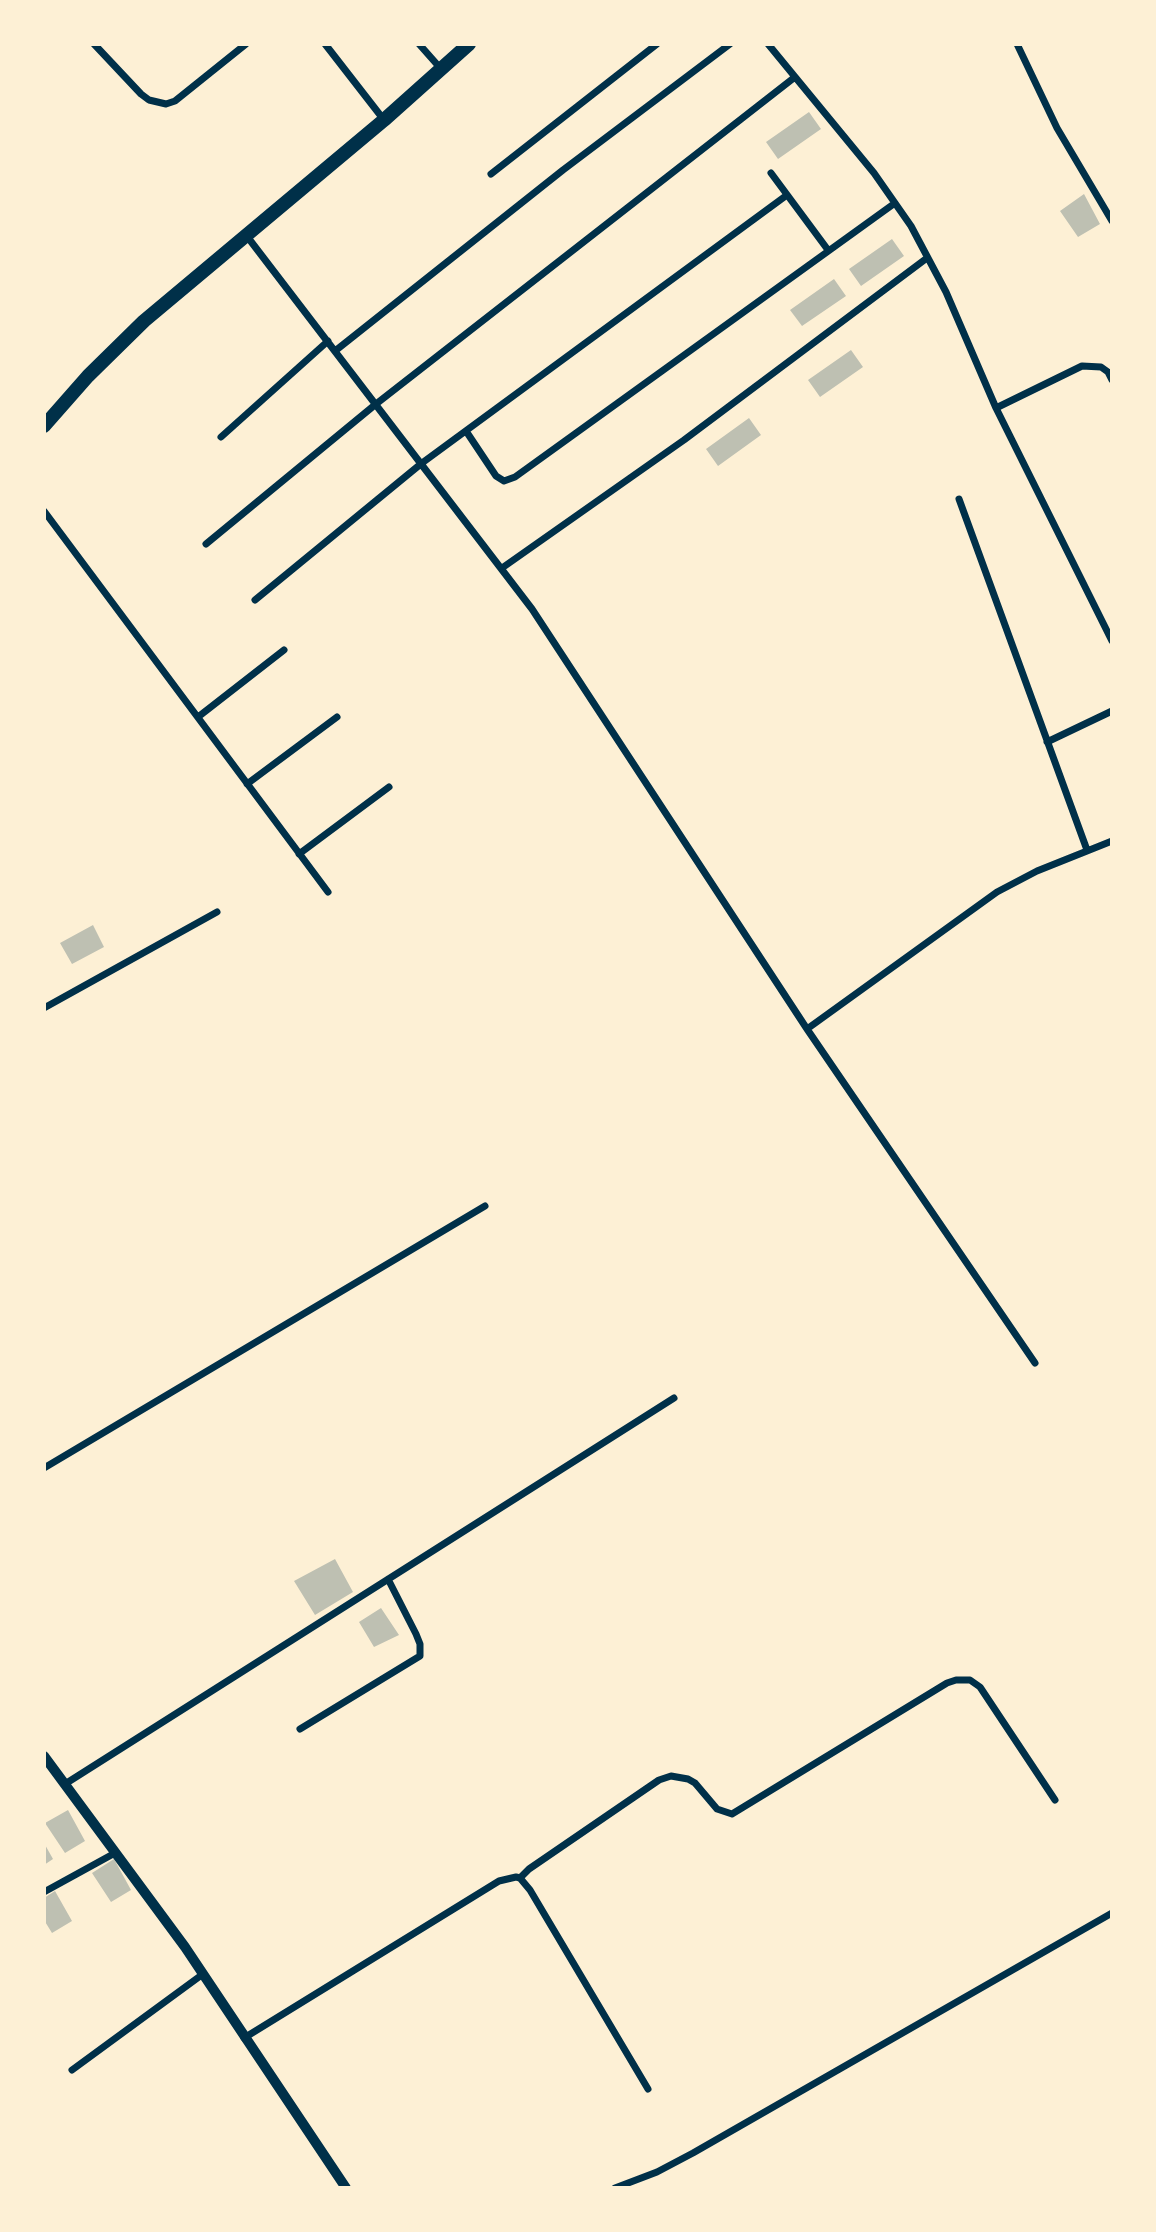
<!DOCTYPE html>
<style>
body{margin:0}
#map{position:relative;width:1156px;height:2232px;overflow:hidden;background:#fdf0d5;font-family:Roboto,sans-serif}
canvas{display:block}
.frame{position:absolute;inset:0;border:46px solid #fdf0d5;pointer-events:none}
</style>
<div id="map">
<canvas width="1156" height="2232"></canvas>
<div class="frame"></div>
</div>
<script>
const ctx = document.querySelector('canvas').getContext('2d');
ctx.lineJoin = 'round';
function paint(path, color) {
  ctx.fillStyle = color;
  ctx.fill(path, 'evenodd');
}
function toPath(rows) {
  const path = new Path2D();
  for (const r of rows) {
    path.moveTo(r[0], r[1]);
    for (let i = 2; i < r.length; i += 2) path.lineTo(r[i], r[i + 1]);
  }
  return path;
}
function trace(path, color, width, dash) {
  ctx.strokeStyle = color;
  ctx.lineWidth = width;
  ctx.lineCap = dash ? 'butt' : 'round';
  ctx.setLineDash(dash || []);
  ctx.stroke(path);
}
const building = toPath([
 [809,112,821,129,778,159,766,142],
 [1084,194,1100,224,1078,237,1060,211],
 [892,239,904,256,861,286,849,269],
 [834,279,846,296,802,326,790,310],
 [851,350,863,367,820,397,808,380],
 [749,418,761,435,718,466,706,449],
 [93,925,104,947,72,964,60,943],
 [335,1559,353,1592,315,1615,294,1581],
 [381,1608,399,1635,374,1647,359,1622],
 [68,1810,85,1841,65,1853,45,1823],
 [44,1843,53,1859,44,1865],
 [114,1859,131,1890,111,1902,92,1873],
 [55,1891,72,1921,52,1933,44,1920,44,1898]
]);
const minor = toPath([
 [94,44,141,94,149,100,166,104,175,101,246,44],
 [325,44,384,120],
 [419,44,442,70],
 [768,44,874,173,911,226,946,292,996,408,1112,641],
 [1017,44,1057,128,1112,221],
 [771,173,828,250],
 [491,174,657,44],
 [246,235,532,609,807,1029,1035,1363],
 [335,351,563,170,730,44],
 [996,408,1082,366,1101,367,1108,372,1112,380],
 [466,431,496,476,504,481,515,477,895,203],
 [221,437,328,341],
 [959,499,1087,850],
 [44,511,328,892],
 [206,544,376,404,795,77],
 [502,568,684,440,927,258],
 [255,600,422,463,787,195],
 [198,717,284,650],
 [1047,742,1112,711],
 [247,784,337,717],
 [299,854,389,787],
 [44,1008,217,912],
 [807,1029,997,892,1037,871,1112,841],
 [44,1468,485,1206],
 [300,1729,420,1656,420,1644,416,1634,388,1579],
 [65,1784,674,1398],
 [520,1878,529,1869,659,1780,671,1776,688,1779,695,1783,717,1809,732,1814,947,1683,956,1680,970,1680,980,1687,1055,1800],
 [44,1892,115,1853],
 [244,2038,499,1881,516,1877,520,1878,530,1890,648,2089],
 [72,2070,203,1974],
 [615,2188,657,2172,693,2153,1112,1913]
]);
const tertiary = toPath([
 [44,1756,185,1947,346,2188]
]);
const primary = toPath([
 [44,426,88,376,144,321,384,120,469,44]
]);
paint(building, '#bec0b2');
trace(minor, '#003049', 7);
trace(tertiary, '#003049', 10);
trace(primary, '#003049', 14);
</script>
